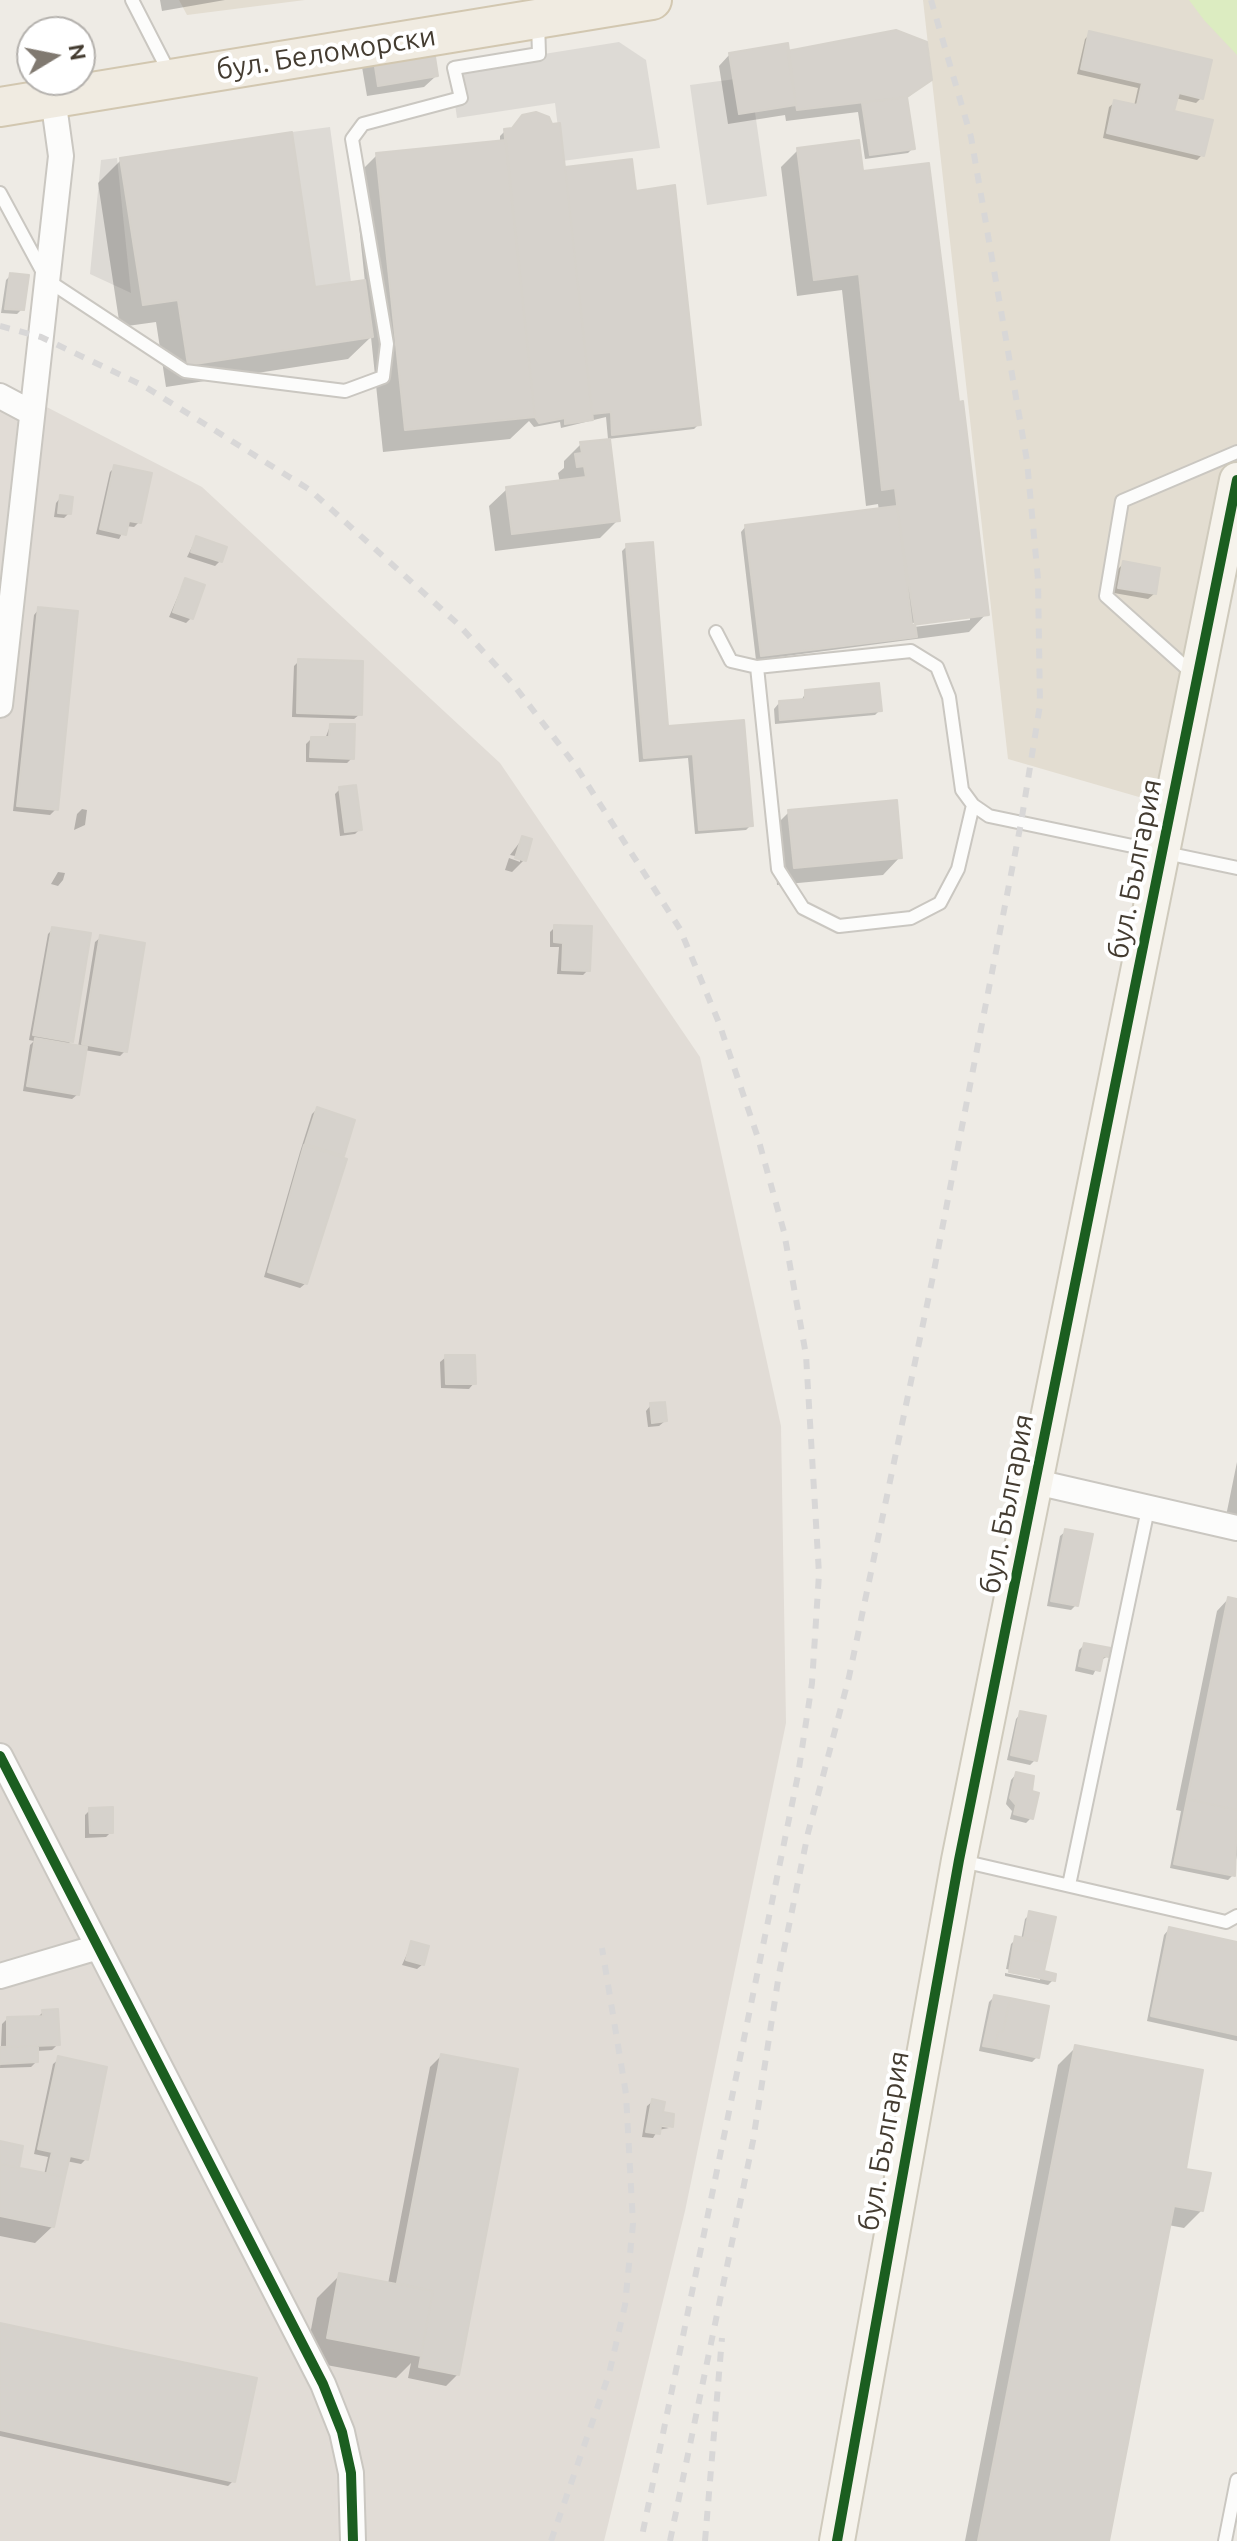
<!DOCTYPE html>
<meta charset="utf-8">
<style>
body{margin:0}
#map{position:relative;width:1237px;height:2541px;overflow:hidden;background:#eeebe5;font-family:Ubuntu,sans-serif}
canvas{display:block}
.north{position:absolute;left:16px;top:16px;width:80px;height:80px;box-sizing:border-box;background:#fff;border:2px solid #b4b1ad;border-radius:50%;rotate:80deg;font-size:22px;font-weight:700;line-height:32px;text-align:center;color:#443c31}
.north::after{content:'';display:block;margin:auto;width:28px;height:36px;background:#807970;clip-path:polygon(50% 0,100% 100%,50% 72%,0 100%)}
</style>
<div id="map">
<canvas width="1237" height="2541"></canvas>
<div class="north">N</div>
</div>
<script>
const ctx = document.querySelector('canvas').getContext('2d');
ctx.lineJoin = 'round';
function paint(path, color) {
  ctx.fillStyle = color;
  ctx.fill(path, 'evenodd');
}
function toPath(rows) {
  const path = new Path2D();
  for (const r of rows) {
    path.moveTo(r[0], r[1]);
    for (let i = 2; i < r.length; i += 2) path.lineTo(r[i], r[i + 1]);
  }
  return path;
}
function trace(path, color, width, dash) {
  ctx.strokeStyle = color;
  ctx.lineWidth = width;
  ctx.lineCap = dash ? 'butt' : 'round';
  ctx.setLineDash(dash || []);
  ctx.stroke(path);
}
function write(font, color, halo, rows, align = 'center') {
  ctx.font = font + ' Ubuntu,sans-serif';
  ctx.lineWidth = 8;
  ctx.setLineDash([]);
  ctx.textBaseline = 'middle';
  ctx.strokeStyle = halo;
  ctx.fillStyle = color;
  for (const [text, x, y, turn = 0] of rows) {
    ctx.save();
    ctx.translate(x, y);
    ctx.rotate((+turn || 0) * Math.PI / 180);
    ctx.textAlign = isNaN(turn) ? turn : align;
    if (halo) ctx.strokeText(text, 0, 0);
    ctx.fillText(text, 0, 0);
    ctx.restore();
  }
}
const residential = toPath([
 [179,0,305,0,187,15],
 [923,0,1237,0,1237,457,1170,806,1008,759]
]);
const industrial = toPath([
 [0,383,202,487,500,763,700,1057,781,1426,786,1723,685,2211,604,2541,0,2541]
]);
const green = toPath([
 [1189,0,1237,0,1237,55,1204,20]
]);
const parking = toPath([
 [619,42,646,60,660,148,562,161,555,103,457,118,450,69],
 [750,77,767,196,707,205,690,85],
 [330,127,351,282,315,287,292,132],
 [117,158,131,293,90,274,101,160]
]);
const shadow = toPath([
 [160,0,225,0,162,11],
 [1090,34,1201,98,1196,103,1175,98,1172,113,1202,155,1197,160,1103,138,1109,107,1115,102,1134,106,1138,88,1077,74,1085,39],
 [787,53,930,79,906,99,913,148,908,153,865,159,858,112,786,121,785,115,728,124,719,66,730,54],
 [374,56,436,76,424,87,367,96,362,67],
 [505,131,563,170,631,161,634,193,699,424,694,429,608,439,606,417,561,428,560,422,534,427,529,421,510,439,383,452,371,337,348,359,166,387,156,322,120,327,98,183,121,160,314,289,365,282,354,178,377,155,500,142,500,136],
 [798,150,861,173,986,614,969,632,756,660,741,532,746,526,879,511,878,504,866,506,842,290,797,296,781,167],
 [970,615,970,620,906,628,905,624],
 [11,275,22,309,17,314,1,313,6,280],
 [581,444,618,520,600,538,495,551,489,506,507,489,560,483,558,473,564,468,564,461],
 [115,467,139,522,134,527,126,526,119,539,96,534,110,472],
 [61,497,69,513,64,518,54,517,56,503],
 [196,539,220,561,215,566,187,557],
 [627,546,666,728,742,722,751,825,746,830,695,834,688,758,639,762,622,551],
 [1124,563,1154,594,1148,599,1114,593,1118,569],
 [185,580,191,618,186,623,169,617],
 [39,609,56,809,50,815,13,811,34,615],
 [299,661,360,714,354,719,292,717,294,666],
 [806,692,880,710,875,715,775,724,774,709,779,703,801,701],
 [330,726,352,758,347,763,306,762,306,744,311,739,325,739],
 [340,789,360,829,355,834,340,836,335,794],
 [82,809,87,810,85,825,74,830,77,814],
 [789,812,900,857,883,875,777,885,772,829],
 [523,838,524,860,512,872,505,870,509,858,520,862,520,857,510,855],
 [58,872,65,873,63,880,58,886,51,884],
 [555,927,588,970,583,975,557,974,559,947,550,947,550,932],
 [53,929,71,1041,67,1045,78,1047,95,942,101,937,125,1051,120,1056,84,1050,78,1094,72,1099,23,1091,30,1045,34,1041,29,1040,48,934],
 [317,1109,352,1121,306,1283,300,1288,264,1277,300,1152,312,1114],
 [446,1357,474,1383,469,1389,441,1388,440,1362],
 [651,1405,665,1421,659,1426,648,1427,646,1411],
 [1237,1462,1237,1518,1226,1516],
 [1066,1531,1076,1605,1071,1610,1047,1606,1060,1536],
 [1228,1599,1237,1601,1237,1855,1233,1875,1228,1880,1170,1868,1181,1811,1176,1810,1217,1611],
 [1084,1645,1108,1656,1100,1661,1093,1675,1075,1671,1079,1650],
 [1021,1713,1035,1760,1030,1765,1007,1760,1016,1719],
 [1016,1774,1031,1818,1026,1823,1010,1819,1012,1811,1006,1804,1011,1780],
 [90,1810,111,1832,106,1837,85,1838,85,1815],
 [1030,1914,1053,1918,1042,1973,1053,1980,1048,1985,1005,1976,1005,1973,1040,1980,1040,1976,1006,1969,1011,1944,1016,1939,1021,1940,1025,1919],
 [1169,1929,1237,1944,1237,2041,1147,2021,1164,1935],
 [412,1943,423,1964,417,1969,402,1965],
 [994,1997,1037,2057,1032,2062,979,2051,989,2002],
 [43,2012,58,2044,52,2050,36,2051,36,2062,31,2067,0,2068,2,2024,7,2019,37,2018],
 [1076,2047,1183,2170,1202,2210,1184,2228,1168,2225,1107,2541,965,2541,1058,2065],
 [441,2056,458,2374,446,2386,408,2378,411,2363,396,2378,305,2361,317,2298,340,2275,388,2284,430,2067],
 [59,2059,86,2159,81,2164,66,2161,53,2226,35,2243,0,2236,0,2144,16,2169,44,2175,48,2157,34,2154,53,2064],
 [653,2101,671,2126,651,2125,669,2128,658,2130,653,2138,642,2137,647,2106],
 [0,2325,233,2481,228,2486,0,2436]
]);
const building = toPath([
 [896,30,927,42,932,80,907,97,797,110,787,51,896,30],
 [1089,31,1212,60,1203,99,1179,93,1174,111,1213,120,1204,156,1107,133,1114,100,1137,105,1142,83,1081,69,1089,31],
 [788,43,796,105,739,114,729,53,788,43],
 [433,44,438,76,378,86,373,54,433,44],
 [907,97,915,149,870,155,862,103,907,97],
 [536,112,549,117,552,124,560,123,593,420,565,424,565,418,539,423,535,417,504,129,512,128,522,115,536,112],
 [292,132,315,287,365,280,373,337,188,365,178,300,143,305,120,158,292,132],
 [506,140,535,417,405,430,376,153,506,140],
 [859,140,863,171,929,163,959,402,963,401,989,615,912,625,895,488,882,490,859,274,814,280,797,148,859,140],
 [632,159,636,191,675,185,701,425,612,435,611,412,592,414,565,167,632,159],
 [10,273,29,275,24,310,5,309,10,273],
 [610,439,620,521,512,534,506,487,586,477,584,466,577,467,575,454,582,453,580,442,610,439],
 [114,465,152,473,141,523,129,521,126,535,100,529,114,465],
 [60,495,73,497,71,514,58,513,60,495],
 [897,506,917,637,761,656,745,525,897,506],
 [196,536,227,547,222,562,191,552,196,536],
 [653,542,668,726,744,720,753,826,699,830,693,754,644,758,626,544,653,542],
 [1123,561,1160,568,1156,594,1118,588,1123,561],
 [185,578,205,585,193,619,173,612,185,578],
 [38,607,78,611,58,810,17,806,38,607],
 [298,659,363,661,362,715,297,713,298,659],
 [879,683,882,711,780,720,779,701,805,699,805,690,879,683],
 [330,724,355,724,354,759,310,757,311,737,329,737,330,724],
 [356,785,362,830,345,832,339,787,356,785],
 [897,800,902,858,794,868,788,810,897,800],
 [522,836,532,839,526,861,515,858,522,836],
 [554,925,592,926,590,971,562,970,563,943,554,942,554,925],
 [52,927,91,933,73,1042,33,1035,52,927],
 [100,935,145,943,127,1052,82,1044,100,935],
 [35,1038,87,1047,79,1095,27,1086,35,1038],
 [317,1107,355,1120,344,1156,305,1144,317,1107],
 [304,1145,347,1159,307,1284,268,1272,304,1145],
 [445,1355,475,1355,476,1384,446,1384,445,1355],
 [665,1402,667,1421,652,1423,650,1403,665,1402],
 [1065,1529,1093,1534,1078,1606,1051,1601,1065,1529],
 [1228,1597,1237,1599,1237,1810,1187,1799,1228,1597],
 [1084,1643,1111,1648,1109,1657,1103,1656,1100,1671,1079,1666,1084,1643],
 [1020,1711,1046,1716,1037,1761,1011,1755,1020,1711],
 [1016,1772,1034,1776,1032,1791,1039,1793,1033,1819,1014,1814,1016,1805,1010,1798,1016,1772],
 [1187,1799,1237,1810,1235,1876,1174,1864,1187,1799],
 [113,1807,113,1833,90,1833,89,1808,113,1807],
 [1029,1911,1056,1917,1050,1944,1024,1938,1029,1911],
 [1169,1927,1237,1942,1237,2035,1151,2016,1169,1927],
 [1015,1936,1050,1944,1044,1971,1056,1974,1055,1981,1009,1972,1015,1936],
 [411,1941,429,1946,424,1965,406,1960,411,1941],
 [994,1995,1010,1998,1003,2032,998,2031,995,2048,983,2046,994,1995],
 [1010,1998,1049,2006,1039,2058,995,2048,998,2031,1003,2032,1010,1998],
 [58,2009,60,2045,7,2047,7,2017,43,2016,42,2010,58,2009],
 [1075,2045,1203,2070,1186,2169,1211,2173,1203,2211,1174,2206,1109,2541,978,2541,1075,2045],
 [38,2046,38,2062,0,2064,0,2047,38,2046],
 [441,2054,518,2069,459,2375,419,2367,433,2291,397,2283,441,2054],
 [58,2056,107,2067,88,2160,70,2156,65,2177,47,2173,52,2152,38,2149,58,2056],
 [652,2099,665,2102,663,2112,674,2114,673,2127,661,2125,660,2134,646,2132,652,2099],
 [0,2141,23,2146,19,2168,0,2164,0,2141],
 [0,2164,65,2177,54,2227,0,2216,0,2164],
 [339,2273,433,2291,421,2356,327,2338,339,2273],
 [0,2323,257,2378,235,2482,0,2430,0,2323]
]);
const lane = toPath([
 [132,0,171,76],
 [0,193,47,280,185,371,345,391,383,377,387,344,352,139,363,124,461,98,454,68,539,54,538,22],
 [716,632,731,661,757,667,911,651,937,667,949,697,962,790,973,805,989,816,1237,868],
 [757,667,778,869,803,908,839,926,911,918,940,903,958,869,973,805],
 [1192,673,1106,596,1122,501,1237,452],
 [962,1861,1226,1922,1237,1916],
 [1069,1885,1148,1509],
 [1225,2541,1237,2480]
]);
const street = toPath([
 [0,396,32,413],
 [0,705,61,156,53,98],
 [1036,1482,1237,1528],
 [0,1756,323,2384,342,2432,351,2473,353,2541],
 [0,1976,98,1947]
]);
const secondary = toPath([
 [837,2541,959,1860,1237,480]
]);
const primary = toPath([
 [0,107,652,0]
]);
const rail = toPath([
 [0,326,41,337,144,386,310,490,458,624,513,684,575,765,680,929,719,1023,758,1138,784,1232,806,1355,819,1574,812,1683,798,1775,641,2541],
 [551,2541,609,2374,625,2305,633,2224,626,2094,602,1948],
 [670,2541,753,2141,779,1974,808,1833,849,1677,932,1281,1021,823,1040,705,1038,579,1027,461,971,137,931,0],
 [705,2541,722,2338]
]);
const cycleway = toPath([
 [0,1756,323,2384,342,2432,351,2473,353,2541],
 [837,2541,959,1860,1237,480]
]);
const streetNames = [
 ["бул. Беломорски",326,53,-9],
 ["бул. България",1135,869,-79],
 ["бул. България",1007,1504,-79],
 ["бул. България",884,2141,-80]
];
paint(residential, '#e3ddd1');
paint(industrial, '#e1dcd6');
paint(green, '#dcecc1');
paint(parking, '#dddad5');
paint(shadow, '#0003');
paint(building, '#d6d2cc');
trace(building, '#d6d2cb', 2);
trace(lane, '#cac7c1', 16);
trace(street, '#cac7c1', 28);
trace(secondary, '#cfcabc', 38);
trace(primary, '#d2c7b0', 42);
trace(lane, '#fcfcfb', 12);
trace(street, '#fcfcfb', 24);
trace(secondary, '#f6f3ec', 34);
trace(primary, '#f0ebe1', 38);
trace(rail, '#d8d7d7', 6, [10, 10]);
trace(cycleway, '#1b5e20', 10);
write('28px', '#443c31', '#fff', streetNames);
</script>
